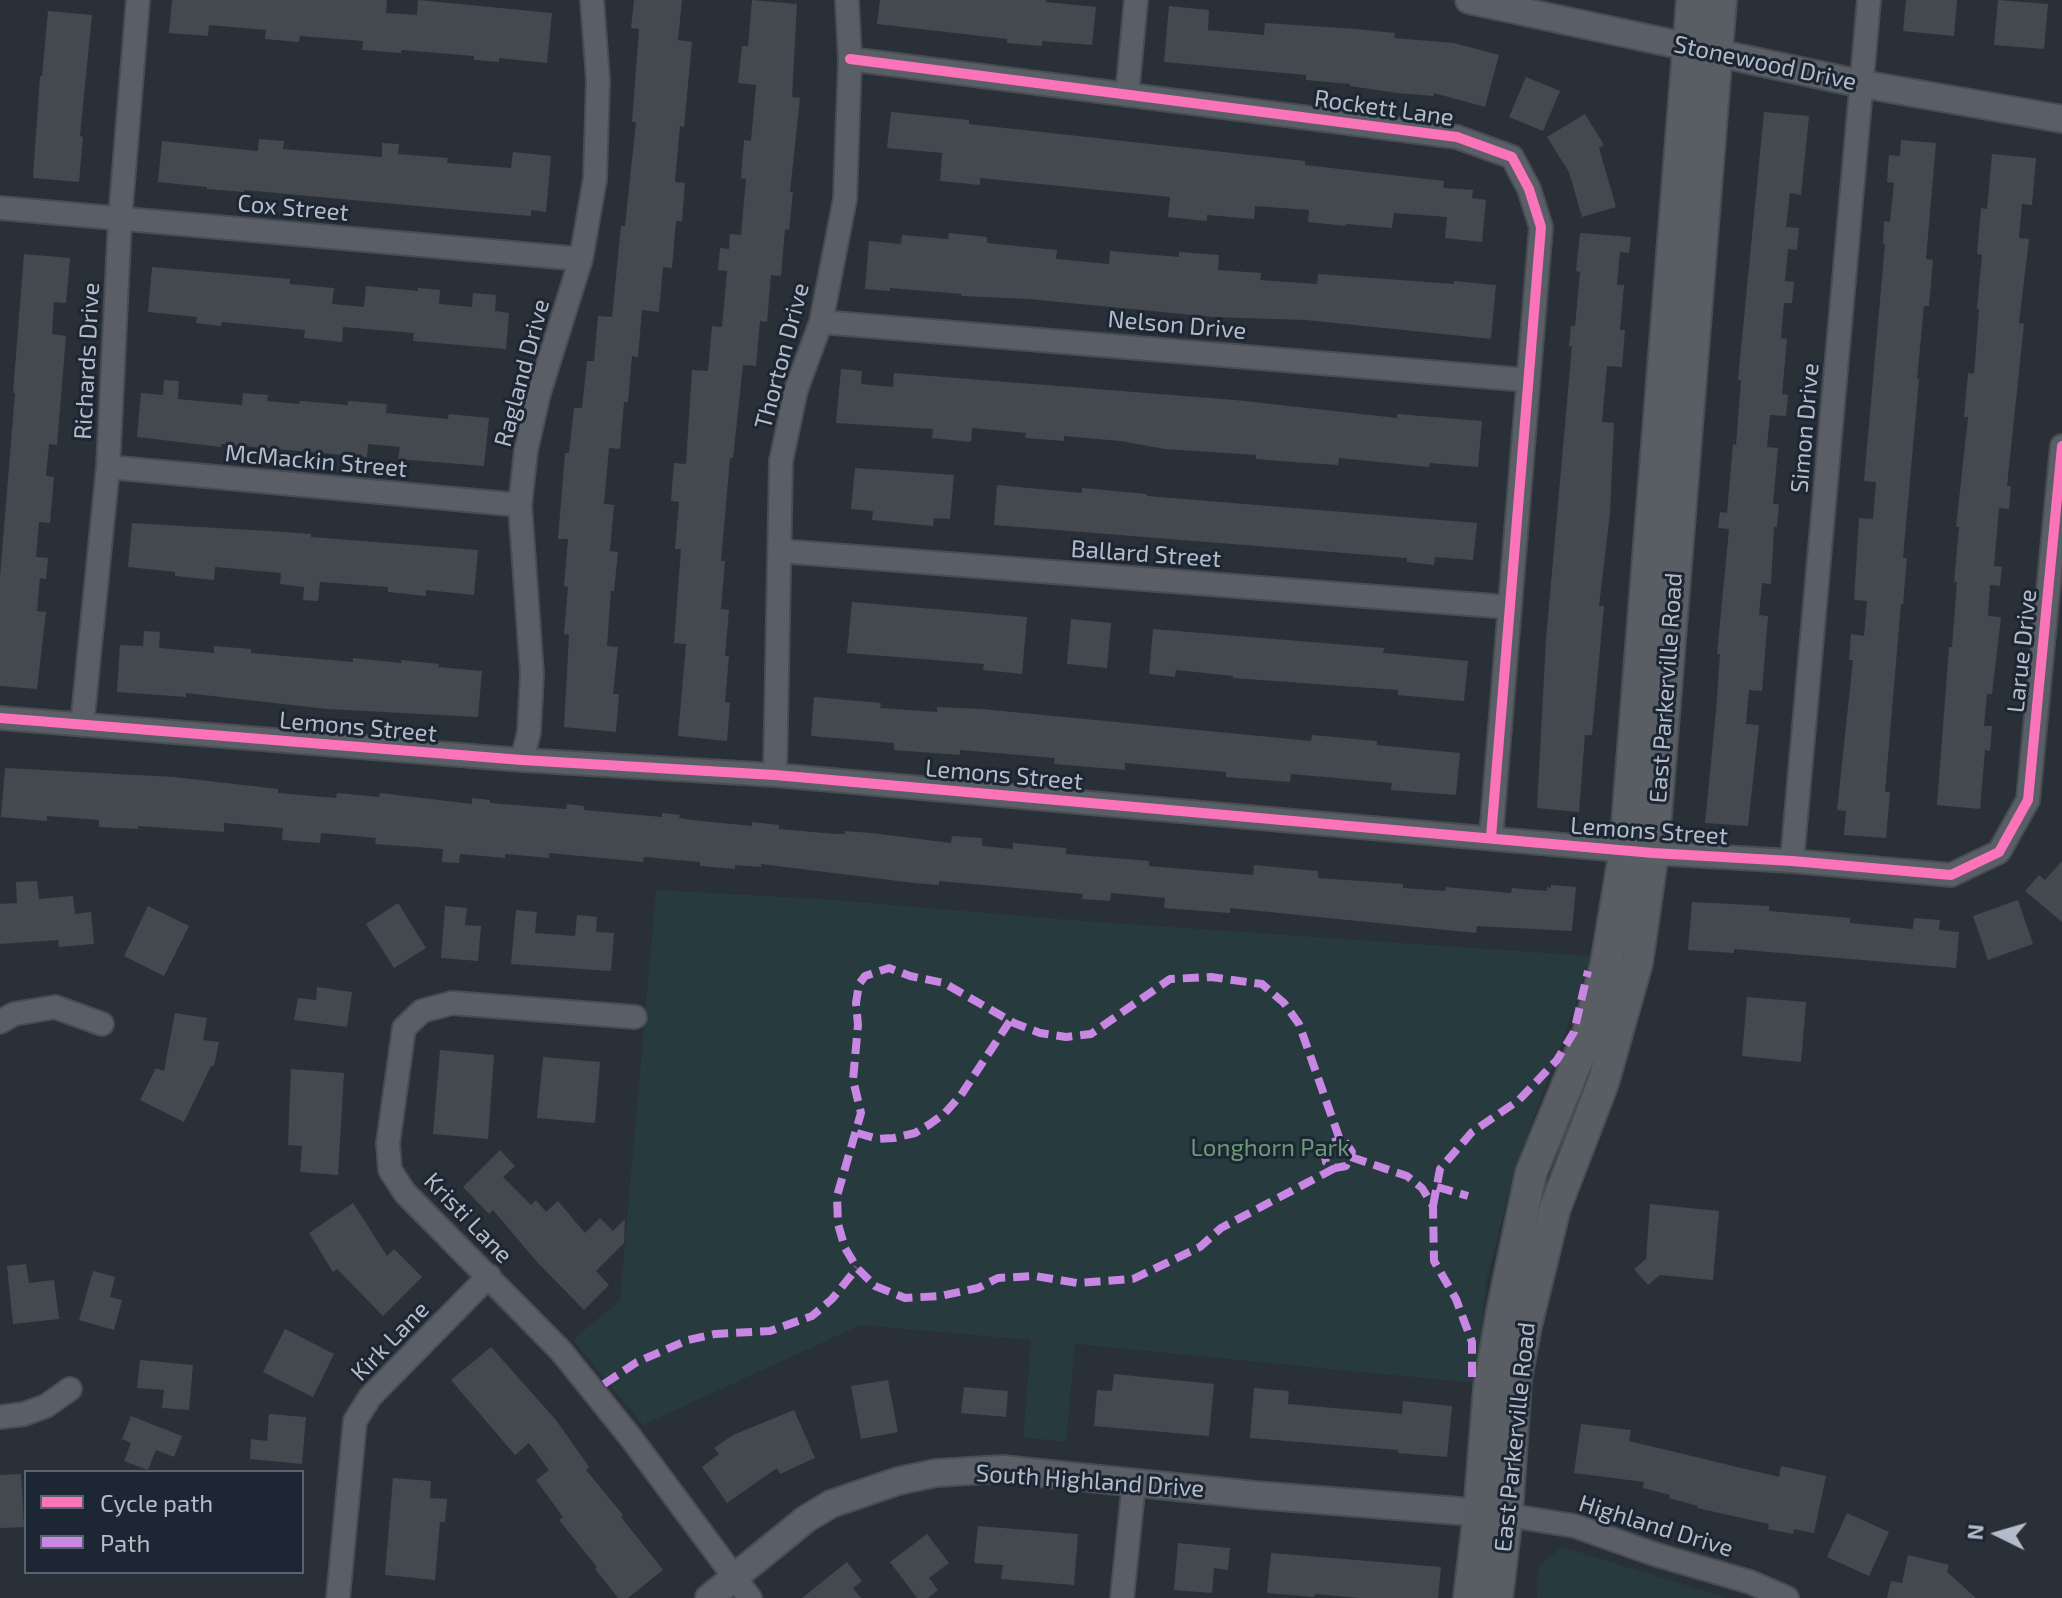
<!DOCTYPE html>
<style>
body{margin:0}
#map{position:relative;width:2062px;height:1598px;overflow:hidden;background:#2a3038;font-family:"Exo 2",sans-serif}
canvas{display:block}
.legend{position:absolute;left:24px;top:1470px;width:280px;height:104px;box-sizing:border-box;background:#1d2633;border:2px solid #59626f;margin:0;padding:10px 14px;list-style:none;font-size:24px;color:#b4bcc9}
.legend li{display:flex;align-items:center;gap:16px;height:40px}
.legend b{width:40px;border:2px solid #59626f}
.north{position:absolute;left:1958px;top:1494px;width:80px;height:80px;-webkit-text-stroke:6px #1d2633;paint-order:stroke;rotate:275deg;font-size:22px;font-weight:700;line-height:32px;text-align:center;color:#b4bcc9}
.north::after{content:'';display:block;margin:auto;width:28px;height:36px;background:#b4bcc9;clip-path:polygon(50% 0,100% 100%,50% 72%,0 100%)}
</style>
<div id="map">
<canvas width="2062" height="1598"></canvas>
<ul class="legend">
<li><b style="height:10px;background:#fb73b8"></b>Cycle path</li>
<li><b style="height:10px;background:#c787e3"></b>Path</li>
</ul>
<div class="north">N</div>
</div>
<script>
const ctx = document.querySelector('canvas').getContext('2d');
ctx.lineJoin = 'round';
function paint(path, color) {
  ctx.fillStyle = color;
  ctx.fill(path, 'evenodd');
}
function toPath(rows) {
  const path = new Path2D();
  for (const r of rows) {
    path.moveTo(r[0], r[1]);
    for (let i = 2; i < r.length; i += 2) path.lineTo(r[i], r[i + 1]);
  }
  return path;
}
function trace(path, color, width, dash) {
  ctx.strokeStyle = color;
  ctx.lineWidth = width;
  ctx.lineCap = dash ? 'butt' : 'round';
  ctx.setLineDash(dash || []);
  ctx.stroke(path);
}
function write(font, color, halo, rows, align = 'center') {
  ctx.font = font + ' "Exo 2",sans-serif';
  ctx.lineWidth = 6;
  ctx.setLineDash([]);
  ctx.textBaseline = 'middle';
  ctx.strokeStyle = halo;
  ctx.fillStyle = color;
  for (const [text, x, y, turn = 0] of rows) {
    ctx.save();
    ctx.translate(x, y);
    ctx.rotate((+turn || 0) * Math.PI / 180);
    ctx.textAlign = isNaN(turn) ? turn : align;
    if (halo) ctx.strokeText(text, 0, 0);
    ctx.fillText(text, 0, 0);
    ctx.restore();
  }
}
const green = toPath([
 [656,890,822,899,1070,920,1590,956,1580,993,1515,1169,1487,1278,1475,1383,1075,1344,1066,1442,1023,1437,1031,1340,861,1325,649,1422,644,1426,573,1340,620,1300],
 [1562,1547,1727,1598,1537,1598,1538,1567]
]);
const building = toPath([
 [172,0,387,0,386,13,417,15,418,0,552,13,547,63,499,58,499,62,474,60,474,56,402,50,401,53,362,50,363,41,300,36,299,42,265,39,266,30,209,25,208,36,169,33],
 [634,0,682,0,678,40,692,42,684,127,680,126,675,182,685,183,682,221,676,221,672,268,663,267,659,312,642,310,638,357,632,356,628,402,624,402,620,449,609,448,604,504,614,505,610,551,618,552,614,591,611,591,607,646,618,647,613,694,619,694,616,732,564,727,569,635,564,634,568,587,564,586,568,539,558,539,565,453,569,453,574,408,582,408,587,361,594,361,598,316,612,317,621,226,625,226,636,122,632,122,639,29,631,28],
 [752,0,797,4,792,97,800,98,790,192,793,192,789,230,785,229,781,276,771,275,767,322,760,321,756,366,743,365,733,458,730,458,721,561,725,561,721,609,729,610,725,656,729,656,725,702,730,703,727,741,678,736,686,644,674,643,681,549,675,549,679,502,671,501,674,463,686,464,692,370,708,371,712,326,722,327,727,271,718,270,720,248,729,249,730,234,741,235,746,179,741,178,744,140,751,141,756,85,738,83,742,46,748,46],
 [880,0,1046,0,1046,2,1096,7,1092,45,1042,41,1042,46,1007,43,1007,39,877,24],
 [1906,0,1957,0,1954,36,1903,31],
 [1998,0,2048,4,2044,49,1994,45],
 [1169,6,1209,10,1208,30,1264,35,1265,23,1356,29,1395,33,1394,38,1454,43,1499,55,1485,107,1434,93,1434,96,1397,93,1350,86,1350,84,1306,80,1306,75,1164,62],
 [48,11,92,15,80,136,83,137,79,182,33,178,40,76,42,76],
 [1526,77,1560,91,1543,131,1509,117],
 [891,112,969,120,969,124,1305,161,1305,165,1444,181,1443,188,1473,190,1472,198,1486,200,1482,242,1445,238,1447,217,1394,213,1392,228,1346,224,1346,226,1308,222,1309,210,1255,206,1254,219,1207,215,1207,221,1168,217,1170,197,980,178,980,185,940,181,942,153,887,148],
 [1764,112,1809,116,1801,195,1790,193,1786,227,1799,228,1797,250,1788,249,1785,281,1794,282,1792,303,1784,303,1781,338,1787,339,1782,394,1788,395,1786,416,1770,415,1767,447,1778,448,1773,504,1779,504,1777,527,1774,527,1771,584,1762,583,1759,615,1768,616,1762,691,1749,690,1746,724,1759,725,1748,826,1705,823,1716,711,1720,654,1717,654,1729,529,1718,528,1720,512,1727,513,1733,444,1736,445,1741,380,1738,380],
 [1585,114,1604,145,1599,148,1616,207,1582,217,1569,172,1547,137],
 [259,139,284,141,283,149,382,157,382,143,399,144,398,154,448,158,447,163,511,168,513,152,551,156,546,212,531,210,531,216,482,212,244,190,244,192,207,189,207,187,158,182,162,141,258,151],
 [1901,140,1936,143,1926,259,1933,260,1929,306,1924,306,1917,379,1919,379,1903,558,1907,558,1903,604,1901,604,1885,792,1890,792,1886,838,1844,835,1846,811,1837,810,1853,660,1849,660,1851,634,1864,636,1867,601,1854,600,1859,518,1873,519,1876,482,1864,481,1885,244,1883,243,1884,221,1890,222,1894,183,1887,182,1889,155,1900,156],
 [1992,154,2036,158,2032,205,2022,204,2019,238,2029,239,2019,323,2024,324,2007,486,2011,486,2009,509,1999,508,1994,566,2002,567,2000,586,1990,585,1988,616,2001,617,1992,694,1987,694,1984,726,1992,726,1990,751,1985,750,1980,809,1937,805,1949,647,1952,647,1957,582,1954,582,1959,527,1956,527,1968,417,1964,417,1968,373,1974,374,1979,309,1977,309,1982,255,1977,254,1981,208,1987,209],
 [949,233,987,237,987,243,1057,250,1056,259,1109,264,1110,251,1179,257,1179,252,1219,255,1218,270,1261,273,1260,280,1317,284,1318,274,1454,284,1454,281,1496,285,1491,339,1306,320,1213,317,1029,299,961,296,962,294,890,288,890,291,865,289,869,241,901,244,902,235,948,239],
 [1580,233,1631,237,1629,253,1620,252,1617,285,1624,285,1620,330,1625,330,1622,367,1607,366,1602,422,1614,423,1610,513,1599,606,1604,606,1592,735,1585,735,1579,812,1537,808,1546,639,1572,346,1569,346,1571,326,1575,326,1580,272,1576,271],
 [24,254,70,258,66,303,54,302,52,334,66,336,57,445,49,444,46,476,54,477,50,523,39,522,36,557,48,558,46,579,40,578,37,611,46,612,37,689,0,686,0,577,15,393,13,393],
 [152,267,290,279,290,284,334,288,332,304,364,307,366,286,418,291,418,288,440,290,439,304,472,307,473,293,496,295,495,311,509,313,506,349,413,341,414,333,343,327,342,342,304,338,305,330,222,322,221,326,196,323,197,317,148,312],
 [841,369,862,371,861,384,893,387,894,373,1235,400,1397,418,1397,414,1482,421,1478,467,1430,463,1429,467,1339,458,1338,465,1293,462,1256,459,1256,455,1165,449,1120,441,1064,436,1064,441,1025,438,1026,433,972,428,971,442,932,438,933,429,836,423],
 [164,380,179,381,178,399,242,405,243,393,268,395,267,401,299,404,300,401,348,405,348,401,387,404,386,413,448,419,449,414,489,418,484,466,398,459,400,447,368,444,367,457,221,444,221,447,137,437,141,393,163,395],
 [855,468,954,475,950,519,934,518,933,526,872,520,873,511,851,509],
 [997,485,1082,493,1082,488,1147,494,1147,496,1477,523,1473,560,1435,557,1434,565,1407,562,1407,558,994,525],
 [132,523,285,532,311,534,311,537,478,550,474,595,426,590,426,596,388,592,388,587,320,582,318,601,303,600,304,587,280,584,281,573,215,567,214,580,175,576,175,572,128,567],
 [852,602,1027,617,1022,674,983,670,984,664,847,653],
 [1071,619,1111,623,1107,668,1067,664],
 [1153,629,1384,648,1383,653,1468,661,1464,701,1398,695,1398,690,1233,678,1233,676,1176,670,1175,677,1149,674],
 [144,631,160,632,159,648,214,653,214,646,251,649,251,653,353,662,353,658,401,663,401,660,439,664,438,667,482,671,478,717,327,709,186,693,186,697,117,692,120,645,143,646],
 [814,697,881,703,880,708,937,712,937,707,982,709,1311,741,1312,735,1377,741,1377,745,1460,753,1456,795,1391,790,1392,783,1291,774,1290,782,1226,777,1226,772,1125,763,1125,770,1054,764,1055,758,960,750,960,755,894,750,894,743,811,736],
 [5,768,174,777,278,789,278,793,336,798,337,793,379,797,380,793,472,804,472,798,490,800,490,803,566,809,567,804,584,806,584,810,662,817,662,813,680,815,679,818,691,820,752,826,752,822,779,825,779,829,836,834,845,834,845,831,871,833,951,843,952,836,982,838,982,846,1013,849,1013,843,1066,848,1066,854,1149,861,1149,866,1253,875,1254,865,1318,871,1318,878,1403,884,1403,888,1445,891,1446,887,1511,893,1512,888,1547,891,1547,887,1551,888,1551,885,1576,887,1572,931,1477,926,1476,933,1230,908,1230,913,1164,908,1165,898,1111,893,1110,901,1082,899,1083,894,939,881,939,885,914,883,761,864,761,867,735,865,735,869,700,866,700,862,644,857,643,862,549,853,549,858,505,854,505,858,460,854,459,863,442,862,443,849,375,844,376,838,321,833,320,843,282,840,283,828,224,823,224,832,138,826,138,829,99,827,99,820,47,816,47,821,1,817],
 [2062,861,2062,922,2025,891,2039,875,2045,880],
 [37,881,39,899,73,896,75,914,91,912,94,944,59,947,58,940,0,944,0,904,17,903,16,882],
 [2018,900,2033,944,1988,960,1973,916],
 [1692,902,1769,906,1769,911,1850,918,1850,923,1913,929,1914,918,1940,920,1939,930,1959,932,1956,968,1734,949,1734,953,1688,950],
 [398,903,426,948,394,968,366,924],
 [148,906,189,926,164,976,124,956],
 [445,906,467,908,465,925,481,926,478,961,441,958],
 [516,910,537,912,535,933,575,936,577,915,597,917,596,932,614,933,611,971,511,964],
 [317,987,352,992,347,1027,294,1020,298,998,316,1000],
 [1747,997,1806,1002,1801,1062,1742,1056],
 [175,1013,207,1018,203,1040,219,1042,214,1066,211,1066,184,1122,140,1100,156,1068,164,1071],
 [440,1050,494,1055,488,1139,433,1134],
 [543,1057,600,1062,595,1123,537,1118],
 [291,1069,344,1073,338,1175,300,1172,302,1146,288,1145],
 [500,1150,515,1166,503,1177,531,1205,536,1200,546,1212,558,1201,585,1233,600,1218,613,1231,625,1219,624,1243,596,1271,609,1285,584,1310,537,1262,493,1210,489,1214,463,1187],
 [353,1203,387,1256,394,1249,422,1277,383,1316,337,1269,333,1272,309,1233],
 [1650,1204,1719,1211,1713,1280,1660,1275,1648,1285,1634,1269,1646,1259],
 [26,1264,29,1283,54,1280,59,1319,13,1324,7,1266],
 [93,1271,115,1277,110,1297,122,1300,114,1330,79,1320],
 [285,1329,334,1354,313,1397,263,1372],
 [491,1347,556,1420,589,1467,586,1470,623,1515,621,1517,663,1570,628,1598,618,1598,595,1569,597,1567,559,1520,563,1517,536,1480,549,1470,529,1443,515,1455,451,1380],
 [140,1360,193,1365,189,1410,162,1408,164,1390,137,1388],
 [1114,1374,1214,1384,1209,1436,1094,1426,1097,1390,1112,1391],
 [888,1380,898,1432,861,1439,851,1386],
 [964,1387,1008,1391,1006,1417,961,1413],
 [1254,1388,1289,1391,1288,1404,1402,1414,1403,1401,1452,1406,1447,1457,1398,1453,1398,1450,1250,1438],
 [794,1410,815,1458,780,1474,777,1468,727,1503,702,1467,719,1454,714,1448,733,1435],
 [269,1414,306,1417,302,1464,250,1459,251,1439,267,1441],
 [131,1416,182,1436,174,1457,156,1450,148,1470,124,1461,131,1443,122,1439],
 [1581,1424,1631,1430,1629,1441,1779,1477,1781,1466,1826,1476,1814,1533,1794,1529,1793,1534,1768,1529,1769,1524,1697,1508,1698,1506,1669,1498,1670,1495,1643,1488,1644,1482,1574,1473],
 [21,1474,24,1527,0,1528,0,1475],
 [393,1478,431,1481,430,1498,447,1499,445,1522,440,1522,435,1580,385,1575],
 [1847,1513,1889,1532,1869,1576,1827,1557],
 [978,1526,1078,1534,1074,1585,1001,1579,1003,1565,974,1563],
 [927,1534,949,1563,929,1578,938,1590,928,1598,917,1598,890,1562],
 [1178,1543,1230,1548,1228,1570,1214,1568,1212,1593,1174,1590],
 [1271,1553,1441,1567,1438,1598,1359,1598,1315,1594,1314,1597,1267,1593],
 [1908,1555,1949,1565,1947,1572,1976,1598,1887,1598,1891,1581,1902,1583],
 [847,1562,862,1581,853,1588,861,1598,802,1598]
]);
const minor = toPath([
 [850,59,1457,137,1512,157,1529,189,1541,227,1491,837],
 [1127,95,1136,0],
 [0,208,581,259],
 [821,322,1527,380],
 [108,467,520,505],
 [780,551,1508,607],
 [0,718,522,760,775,775,1653,853,1792,861,1951,875,1999,852,2028,800,2062,446],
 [82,725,108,467,120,219,138,0],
 [522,760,529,732,532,674,520,505,526,450,539,393,581,259,595,179,598,80,592,0],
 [775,775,781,461,796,390,821,322,845,199,850,59,847,0],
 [1792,861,1869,0],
 [635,1017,452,1003,422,1011,404,1028,388,1143,390,1170,405,1193,561,1351,631,1438,750,1598],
 [0,1022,14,1014,55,1007,102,1024],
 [0,1417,24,1414,46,1406,70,1389],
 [1507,1515,1575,1526,1654,1554,1750,1582,1787,1598],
 [338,1598,355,1421,370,1397,489,1276],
 [1122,1598,1134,1483]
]);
const tertiary = toPath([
 [1469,0,1862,84,2062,119],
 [709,1598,806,1519,831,1504,898,1481,936,1473,1002,1469,1255,1495,1498,1514]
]);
const secondary = toPath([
 [1469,1598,1479,1512,1489,1388,1502,1311,1531,1173,1587,1037,1606,964,1625,850,1692,0],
 [1497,1598,1507,1515,1516,1379,1526,1326,1555,1208,1603,1083,1637,963,1653,853,1721,0]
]);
const quiet = toPath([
 [857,1133,878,1139,894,1138,915,1133,930,1124,945,1113,961,1095,1010,1021],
 [1351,1157,1407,1176,1422,1188,1433,1206,1434,1261,1456,1299,1472,1342,1472,1377],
 [1335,1168,1221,1228,1200,1247,1133,1279,1077,1283,1035,1276,998,1278,978,1288,940,1296,905,1298,875,1286,857,1268,845,1248,838,1224,837,1196,861,1113,853,1080,858,1025,856,1003,859,984,865,976,889,968,910,976,944,983,1014,1023,1040,1033,1066,1037,1091,1034,1170,979,1211,977,1262,984,1284,1003,1299,1024,1340,1140,1346,1143,1352,1152,1346,1166,1335,1168,1326,1162,1324,1152,1330,1143,1340,1140],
 [1437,1187,1468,1196],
 [1433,1206,1440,1169,1472,1132,1519,1100,1557,1060,1574,1032,1588,971],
 [604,1384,637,1362,688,1340,715,1334,770,1331,812,1316,832,1299,857,1268]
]);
const cycleway = toPath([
 [850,59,1457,137,1512,157,1529,189,1541,227,1491,837],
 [0,718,522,760,775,775,1653,853,1792,861,1951,875,1999,852,2028,800,2062,446]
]);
const streetNames = [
 ["Stonewood Drive",1765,63,12],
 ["Rockett Lane",1384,108,8],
 ["Cox Street",293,208,5],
 ["Nelson Drive",1177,325,5],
 ["Thorton Drive",782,356,-75],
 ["Richards Drive",87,361,-87],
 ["Ragland Drive",522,373,-75],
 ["Simon Drive",1805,428,-85],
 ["McMackin Street",316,461,5],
 ["Ballard Street",1146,554,4],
 ["Larue Drive",2022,651,-84],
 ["East Parkerville Road",1666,688,-86],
 ["Lemons Street",358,727,5],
 ["Lemons Street",1004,775,5],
 ["Lemons Street",1649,831,4],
 ["Kristi Lane",468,1218,46],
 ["Kirk Lane",390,1341,-46],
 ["East Parkerville Road",1515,1437,-84],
 ["South Highland Drive",1090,1481,4],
 ["Highland Drive",1656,1526,17]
];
const parkNames = [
 ["Longhorn Park",1270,1148]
];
paint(green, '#273a3e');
paint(building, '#444950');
trace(minor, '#484c53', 26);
trace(tertiary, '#484c53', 30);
trace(secondary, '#484c53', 34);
trace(minor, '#5a5e66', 22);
trace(tertiary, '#5a5e66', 26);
trace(secondary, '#595d64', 30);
trace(quiet, '#c787e3', 8, [16, 8]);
trace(cycleway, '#fb73b8', 10);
write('24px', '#b4bcc9', '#1d2633', streetNames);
write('24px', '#6b9a76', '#1d2633', parkNames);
</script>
